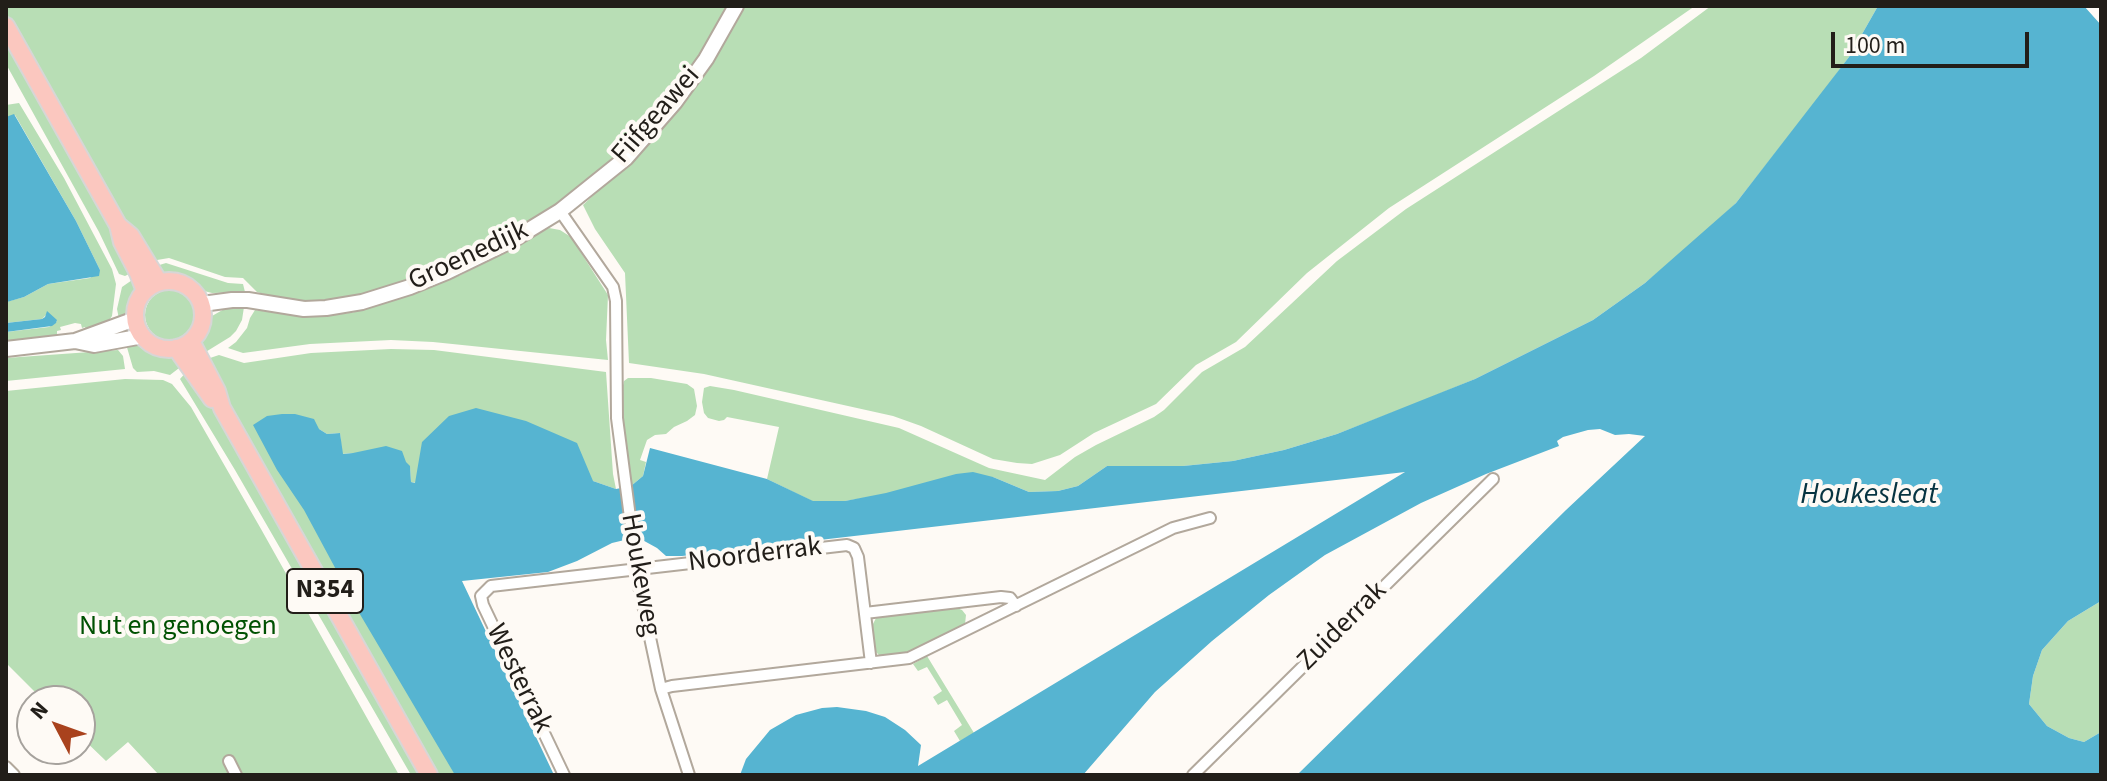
<!DOCTYPE html>
<style>
body{margin:0}
#map{position:relative;width:2107px;height:781px;overflow:hidden;background:#fefaf5;font-family:"Source Sans 3",sans-serif}
canvas{display:block}
.frame{position:absolute;inset:0;border:8px solid #221e19;pointer-events:none}
.north{position:absolute;left:16px;top:685px;width:80px;height:80px;box-sizing:border-box;background:#fefaf5;border:2px solid #a6a29d;border-radius:50%;rotate:311deg;font-size:22px;font-weight:700;line-height:32px;text-align:center;color:#221e19}
.north::after{content:'';display:block;margin:auto;width:28px;height:36px;background:#a9421d;clip-path:polygon(50% 0,100% 100%,50% 72%,0 100%)}
.scale{position:absolute;left:1831px;top:32px;width:198px;height:36px;box-sizing:border-box;border:4px solid #221e19;border-top:0;padding-left:10px;font-size:24px;line-height:28px;white-space:nowrap;color:#221e19;-webkit-text-stroke:6px #fefaf5;paint-order:stroke}
</style>
<div id="map">
<canvas width="2107" height="781"></canvas>
<div class="frame"></div>
<div class="north">N</div>
<div class="scale">100 m</div>
</div>
<script>
const ctx = document.querySelector('canvas').getContext('2d');
ctx.lineJoin = 'round';
function paint(path, color) {
  ctx.fillStyle = color;
  ctx.fill(path, 'evenodd');
}
function toPath(rows) {
  const path = new Path2D();
  for (const r of rows) {
    if (r.length === 3) {
      path.moveTo(r[0] + r[2], r[1]);
      path.arc(r[0], r[1], r[2], 0, 2 * Math.PI);
      continue;
    }
    path.moveTo(r[0], r[1]);
    for (let i = 2; i < r.length; i += 2) path.lineTo(r[i], r[i + 1]);
  }
  return path;
}
function trace(path, color, width, dash) {
  ctx.strokeStyle = color;
  ctx.lineWidth = width;
  ctx.lineCap = dash ? 'butt' : 'round';
  ctx.setLineDash(dash || []);
  ctx.stroke(path);
}
function write(font, color, halo, rows, align = 'center') {
  ctx.font = font + ' "Source Sans 3",sans-serif';
  ctx.lineWidth = 8;
  ctx.setLineDash([]);
  ctx.textBaseline = 'middle';
  ctx.strokeStyle = halo;
  ctx.fillStyle = color;
  for (const [text, x, y, turn = 0] of rows) {
    ctx.save();
    ctx.translate(x, y);
    ctx.rotate((+turn || 0) * Math.PI / 180);
    ctx.textAlign = isNaN(turn) ? turn : align;
    if (halo) ctx.strokeText(text, 0, 0);
    ctx.fillText(text, 0, 0);
    ctx.restore();
  }
}
const green = toPath([
 [6,6,728,6,690,70,659,111,617,157,578,192,508,235,470,255,409,280,374,292,337,299,309,302,288,301,257,292,243,278,225,277,169,258,151,261,105,187,6,13],
 [743,6,1695,6,1594,76,1389,208,1307,273,1236,342,1196,365,1156,404,1094,433,1060,455,1032,464,1017,463,993,459,921,426,893,416,704,374,629,363,625,273,595,229,583,205,620,170],
 [1711,6,1878,6,1849,57,1817,100,1736,203,1696,241,1645,283,1593,320,1475,379,1417,403,1337,434,1284,450,1233,461,1183,466,1107,466,1078,486,1058,491,1029,492,993,477,845,501,812,501,767,479,779,427,727,417,724,420,719,421,708,418,704,413,702,402,704,388,710,386,734,390,899,428,989,468,1045,480,1075,457,1096,445,1154,417,1164,410,1202,372,1245,347,1337,261,1406,209,1641,58],
 [6,41,93,196,133,272,125,276,119,274,99,232,6,64],
 [19,103,64,178,94,235,112,269,116,284,112,316,108,322,86,330,85,327,82,328,81,324,75,323,60,327,61,330,57,331,57,335,6,342,6,332,49,327,57,321,46,315,42,319,6,323,6,302,24,297,48,284,90,278,100,270,76,221,15,115,6,117,6,105],
 [549,228,560,230,571,237,608,295,606,340,608,360,433,342,391,340,310,344,243,353,228,348,236,342,247,328,250,318,255,310,307,317,329,316,355,312,390,301,461,275],
 [166,263,228,283,243,284,245,292,212,293,204,291,187,280,163,272,156,266],
 [135,278,137,286,134,296,128,311,119,319,117,309,122,287],
 [170,315,25],
 [244,307,242,320,236,331,230,337,204,353,202,342,212,316,226,308],
 [133,343,153,352,174,357,183,365,170,375,154,371,137,372,133,368,126,344],
 [391,349,434,350,606,372,613,474,616,489,593,481,416,483,411,482,410,467,353,453,342,454,340,433,327,434,319,429,484,775,438,775,227,402,207,359,219,355,244,363,311,353],
 [118,350,123,356,125,369,6,381,6,358],
 [188,370,250,469,421,775,411,775,235,470,180,379],
 [628,378,651,378,687,384,694,389,697,406,695,415,687,421,674,427,666,434,655,435,647,440,640,460,646,462,643,476,631,486,625,443,622,390,624,381],
 [125,379,163,380,172,384,191,407,261,529,399,775,159,775,128,742,106,761,80,736,80,701,44,701,6,663,6,391],
 [2101,601,2101,732,2084,742,2069,738,2047,726,2029,704,2033,676,2042,650,2068,621],
 [957,608,962,610,966,615,965,624,961,628,912,652,883,656,879,655,874,650,871,628,876,618],
 [927,656,974,733,960,741,954,731,962,725,947,700,938,705,933,697,942,691,927,667,918,671,913,664]
]);
const water = toPath([
 [1878,6,2084,6,2101,25,2101,601,2068,621,2042,650,2033,676,2029,704,2047,726,2069,738,2084,742,2101,732,2101,775,1297,775,1566,510,1645,436,1629,434,1615,435,1600,429,1588,430,1563,437,1557,441,1559,446,1486,474,1421,503,1325,555,1269,595,1212,641,1155,692,1083,775,740,775,746,759,770,730,796,715,822,708,837,707,866,711,885,717,905,730,921,745,918,766,1405,472,682,556,666,556,657,548,637,537,612,543,577,561,548,572,462,581,554,775,455,775,361,616,304,510,277,470,253,425,267,416,282,414,295,414,314,419,319,429,327,434,340,433,343,454,353,453,386,446,402,451,406,462,410,466,411,482,415,483,422,442,449,416,476,408,526,421,577,443,593,481,616,489,631,486,643,476,650,448,767,479,813,501,845,501,886,493,956,474,973,472,993,477,1029,492,1058,491,1078,486,1107,466,1183,466,1233,461,1284,450,1337,434,1475,379,1593,320,1645,283,1736,203,1849,57],
 [14,114,76,221,100,270,99,276,48,284,24,297,7,302,6,117],
 [47,311,57,320,56,323,52,326,6,332,6,323,42,319,45,317]
]);
const minor = toPath([
 [560,211,613,287,616,301,617,418,639,586,661,689,689,775],
 [865,613,1001,597,1010,598,1016,606],
 [661,689,672,686,909,658,1173,528,1210,518],
 [229,761,236,775],
 [6,767,14,775],
 [564,775,483,605,481,596,491,586,847,545,854,548,858,557,871,663],
 [1193,775,1493,479]
]);
const tertiary = toPath([
 [202,304,232,300,248,300,304,309,326,308,362,302,410,287,447,272,511,241,560,211,626,158,675,102,706,59,736,6]
]);
const secondary = toPath([
 [75,341,135,319],
 [6,349,75,341,94,345,143,336]
]);
const primary = toPath([
 [6,26,118,225,122,242,138,273,145,291],
 [119,226,131,236,159,282],
 [169,315,34],
 [191,341,217,391,222,408,429,775],
 [176,348,212,399]
]);
const shields = [
 [325,591,76]
];
const shieldNames = [
 ["N354",325,591]
];
const streetNames = [
 ["Fiifgeawei",657,116,-49],
 ["Groenedijk",469,257,-25],
 ["Noorderrak",755,556,-7],
 ["Houkeweg",639,575,80],
 ["Zuiderrak",1343,627,-45],
 ["Westerrak",518,679,64]
];
const parkNames = [
 ["Nut en genoegen",178,628]
];
const waterNames = [
 ["Houkesleat",1869,496]
];
paint(green, '#b8deb5');
paint(water, '#56b4d1');
trace(minor, '#b2a89c', 14);
trace(tertiary, '#b2a89c', 18);
trace(secondary, '#b2a89c', 18);
trace(primary, '#d7d6d6', 20);
trace(minor, '#fff', 10);
trace(tertiary, '#fff', 14);
trace(secondary, '#fff', 14);
trace(primary, '#fbc7bf', 16);
for (const [x, y, w] of shields) {
  const box = new Path2D();
  box.roundRect(x - w / 2, y - 22, w, 44, 6);
  ctx.fillStyle = '#fefaf5';
  ctx.fill(box);
  trace(box, '#221e19', 2);
}
write('bold 26px', '#221e19', null, shieldNames);
write('28px', '#221e19', '#fefaf5', streetNames);
write('28px', '#005102', '#fefaf5', parkNames);
write('italic 30px', '#073441', '#fefaf5', waterNames);
</script>
